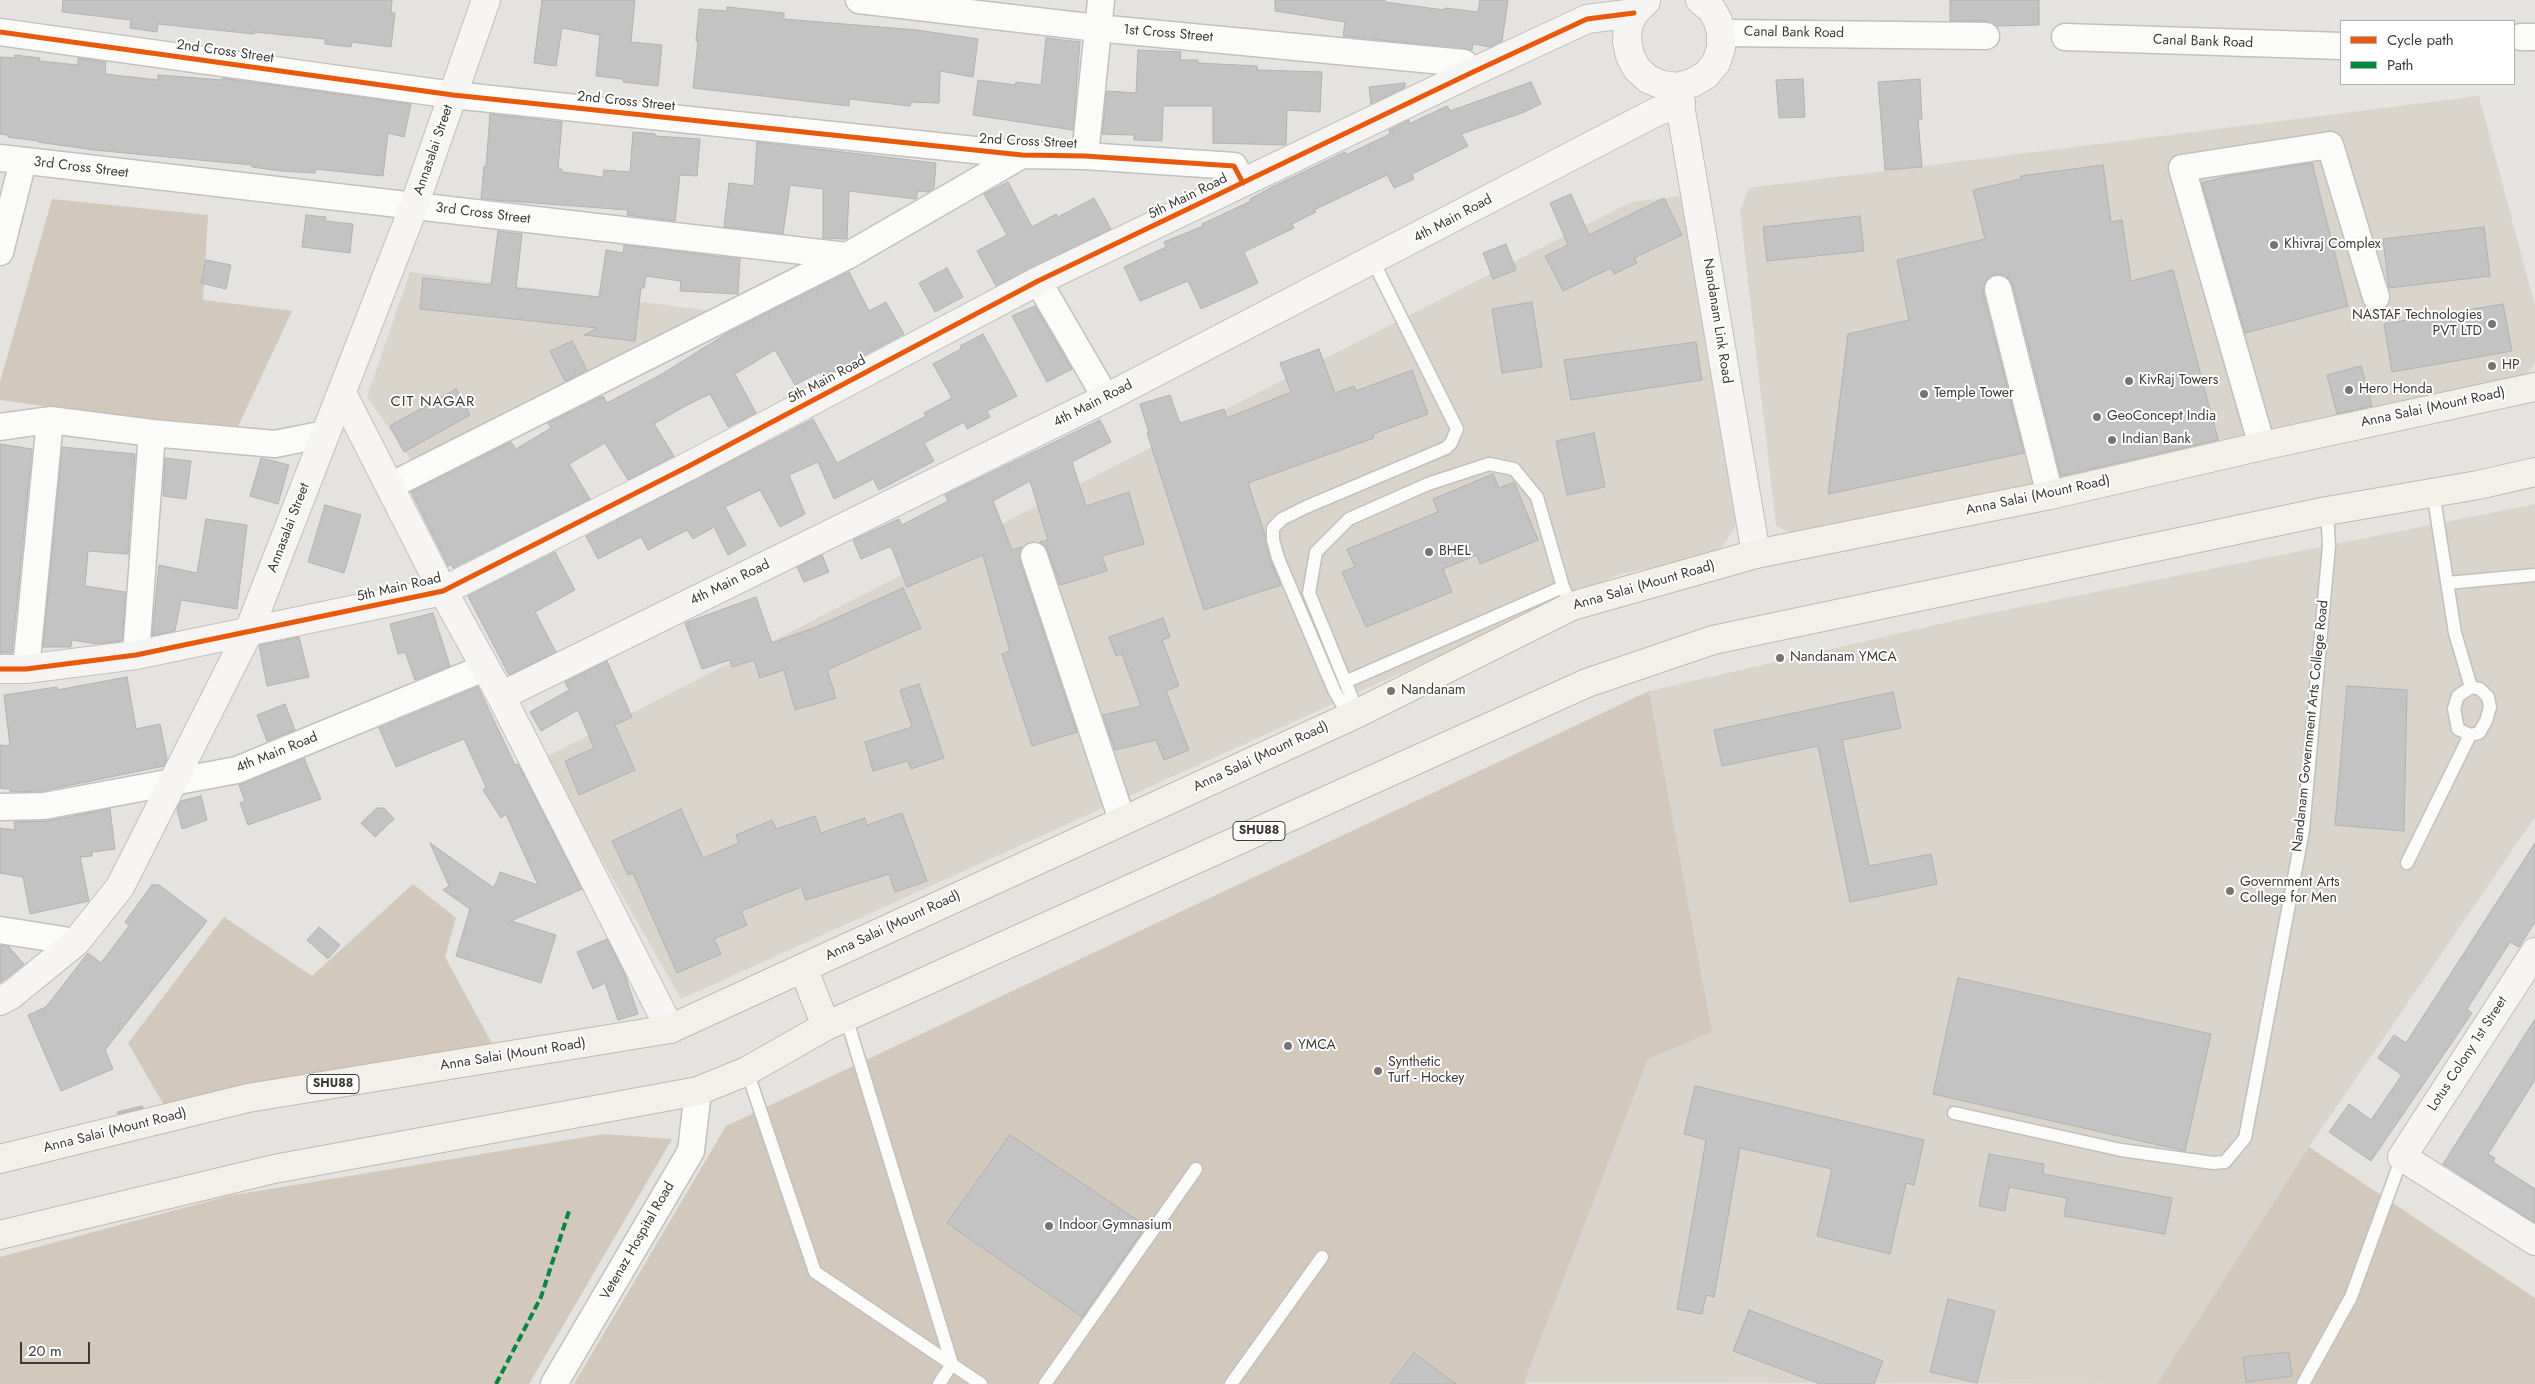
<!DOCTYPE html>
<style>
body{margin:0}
#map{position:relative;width:2535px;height:1384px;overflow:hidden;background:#e5e3e0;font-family:Jost,sans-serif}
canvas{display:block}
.legend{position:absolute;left:2340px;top:20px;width:175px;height:65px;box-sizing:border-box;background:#fff;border:1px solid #b1b0af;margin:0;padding:6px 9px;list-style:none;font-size:15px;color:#3b3a37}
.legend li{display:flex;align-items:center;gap:10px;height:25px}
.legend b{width:25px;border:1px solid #b1b0af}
.scale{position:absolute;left:20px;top:1342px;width:70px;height:22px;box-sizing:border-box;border:2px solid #3b3a37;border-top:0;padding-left:6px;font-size:15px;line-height:18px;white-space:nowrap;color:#3b3a37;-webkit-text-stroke:4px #fff;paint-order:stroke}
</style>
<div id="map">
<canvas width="2535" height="1384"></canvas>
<ul class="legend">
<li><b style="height:6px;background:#e8590c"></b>Cycle path</li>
<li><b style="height:6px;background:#00873e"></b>Path</li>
</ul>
<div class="scale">20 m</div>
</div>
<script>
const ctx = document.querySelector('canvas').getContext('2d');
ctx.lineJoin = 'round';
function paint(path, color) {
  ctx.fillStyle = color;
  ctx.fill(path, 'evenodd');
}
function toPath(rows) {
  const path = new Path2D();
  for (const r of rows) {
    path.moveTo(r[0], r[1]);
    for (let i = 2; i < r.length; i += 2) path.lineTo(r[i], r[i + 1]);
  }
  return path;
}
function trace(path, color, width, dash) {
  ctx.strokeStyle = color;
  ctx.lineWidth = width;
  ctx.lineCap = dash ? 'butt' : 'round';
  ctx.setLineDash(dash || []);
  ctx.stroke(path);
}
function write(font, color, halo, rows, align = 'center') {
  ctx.font = font + ' Jost,sans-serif';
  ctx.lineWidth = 4;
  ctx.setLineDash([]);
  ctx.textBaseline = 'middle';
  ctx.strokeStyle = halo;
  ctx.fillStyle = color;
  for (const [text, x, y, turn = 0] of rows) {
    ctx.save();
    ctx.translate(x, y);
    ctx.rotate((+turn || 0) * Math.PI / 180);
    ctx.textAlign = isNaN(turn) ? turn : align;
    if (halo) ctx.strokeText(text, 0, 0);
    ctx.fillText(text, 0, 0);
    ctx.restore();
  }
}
const built = toPath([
 [2479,96,2535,306,2535,361,2525,380,1804,539,1776,526,1740,211,1749,188],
 [1700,194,1739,521,1716,556,1620,574,681,999,544,758,1631,202],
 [410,272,735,314,418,470,367,397],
 [2535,504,2535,817,2309,1147,2157,1384,1523,1382,1648,1059,1712,1032,1649,691,1970,617]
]);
const green = toPath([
 [52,199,208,215,203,300,292,311,235,433,0,400,0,382],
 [1649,691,1712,1032,1648,1059,1524,1382,1528,1384,574,1384,726,1126],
 [413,884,456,918,445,957,495,1049,165,1107,128,1043,224,917,312,976],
 [604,1134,672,1139,529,1384,0,1384,0,1257,228,1196],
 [2309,1147,2535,1298,2535,1384,2157,1384]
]);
const building = toPath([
 [63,0,392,0,391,13,395,13,391,47,352,42,351,47,325,44,325,39,254,32,254,34,158,24,157,32,130,28,131,20,62,12,63,0],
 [542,0,635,0,631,42,662,45,658,86,623,82,623,79,596,76,600,35,562,28,556,66,534,63,542,0],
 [1275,0,1385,0,1385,2,1444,10,1445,8,1478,12,1480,0,1508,0,1502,41,1490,47,1473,44,1472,50,1343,36,1345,22,1275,11,1275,0],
 [1950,0,2039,0,2039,25,1996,26,1986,21,1950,21,1950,0],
 [727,7,784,13,784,19,917,30,978,39,973,77,940,71,939,103,911,102,910,106,849,99,849,106,693,88,698,41,696,41,699,9,727,11,727,7],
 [1046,38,1080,42,1073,130,973,115,978,80,1015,85,1016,82,1041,85,1046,38],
 [1138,50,1181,52,1180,60,1198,60,1198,63,1257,66,1257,70,1322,72,1320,112,1287,110,1286,144,1284,145,1213,143,1213,106,1163,106,1162,141,1134,140,1134,135,1102,134,1107,91,1136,93,1138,50],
 [15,55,40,58,39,61,78,65,78,58,106,62,105,74,158,80,158,75,222,80,222,78,411,104,404,137,388,133,383,176,315,169,315,173,281,171,252,167,252,165,94,150,38,142,38,141,8,137,8,135,0,134,0,57,15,58,15,55],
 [1803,79,1805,117,1779,118,1776,80,1803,79],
 [1920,79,1922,119,1918,119,1922,167,1885,170,1878,82,1920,79],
 [1531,82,1541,104,1522,113,1461,134,1468,146,1412,174,1414,179,1394,188,1387,175,1314,210,1316,212,1292,224,1294,228,1244,252,1258,283,1201,309,1188,281,1140,301,1124,267,1166,247,1164,242,1203,226,1202,224,1251,201,1250,199,1274,186,1345,152,1346,155,1390,134,1389,130,1409,120,1409,124,1447,106,1450,111,1531,82],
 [1405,83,1405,87,1371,104,1369,87,1405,83],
 [490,114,562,122,558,169,562,169,562,172,603,177,604,170,630,172,633,132,655,134,655,136,700,139,697,176,680,175,675,221,627,215,628,210,481,199,484,166,486,167,490,114],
 [757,142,936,163,934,188,928,192,918,191,916,199,849,191,847,239,823,238,823,189,790,185,783,234,724,227,729,183,754,186,757,142],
 [2312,163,2348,306,2245,333,2202,183,2233,175,2312,163],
 [2103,165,2111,222,2122,220,2131,281,2173,270,2218,440,2061,476,2013,285,2008,278,1995,274,1987,279,1984,285,1983,293,2024,453,1828,494,1848,334,1909,320,1897,260,1985,239,1973,190,2021,179,2021,176,2103,165],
 [1008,182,1032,227,1056,214,1058,217,1094,198,1111,229,996,286,977,251,1007,235,984,194,1008,182],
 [1571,194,1589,235,1664,198,1682,235,1634,258,1637,263,1614,274,1611,268,1563,291,1545,256,1568,245,1550,203,1571,194],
 [306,215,326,217,325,221,353,224,350,253,302,247,306,215],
 [1860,216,1864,251,1767,261,1763,227,1860,216],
 [2484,227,2490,276,2389,288,2383,239,2484,227],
 [498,231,522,234,516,288,599,297,606,250,623,253,624,245,740,259,738,294,680,291,681,281,646,276,644,288,641,288,635,341,584,335,597,328,420,309,423,278,491,285,498,231],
 [1506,244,1516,270,1493,279,1483,253,1506,244],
 [206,260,231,265,226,289,201,283,206,260],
 [947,268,963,297,935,312,919,283,947,268],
 [849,272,869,311,886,302,904,334,823,377,820,372,795,385,775,350,735,374,756,413,728,427,710,394,687,405,654,424,674,456,628,480,605,443,569,464,590,499,453,568,452,564,448,566,411,492,511,442,516,449,551,428,548,423,603,396,607,403,662,374,729,332,849,272],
 [1532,302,1542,367,1502,373,1492,309,1532,302],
 [2503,304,2512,351,2392,372,2384,324,2503,304],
 [1035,306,1072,369,1047,382,1012,316,1035,306],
 [983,334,1017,396,987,411,990,417,967,429,964,422,924,443,934,461,879,490,873,479,834,499,818,462,789,475,805,514,780,527,760,490,725,507,746,545,728,555,714,527,693,539,687,530,648,550,641,537,598,559,586,536,813,419,837,463,926,416,924,413,952,398,933,364,961,349,960,346,983,334],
 [572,341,587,370,565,381,550,351,572,341],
 [1696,342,1702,380,1571,400,1564,360,1696,342],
 [1319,349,1335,393,1354,386,1356,391,1412,370,1428,414,1373,434,1374,438,1248,483,1265,535,1270,560,1281,585,1204,610,1147,433,1149,433,1140,404,1170,395,1180,423,1224,409,1227,418,1291,392,1280,363,1319,349],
 [2361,366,2372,406,2337,414,2327,375,2361,366],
 [456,389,470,415,404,452,390,426,456,389],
 [1100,420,1111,442,1072,462,1086,506,1129,492,1144,544,1102,556,1107,571,1060,585,1048,551,1040,542,1048,540,1030,481,993,501,1012,550,1022,547,1020,561,1077,732,1032,746,1002,654,1010,651,983,555,907,587,892,549,889,547,861,559,853,540,899,519,902,525,948,501,945,495,947,494,1100,420],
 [1594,433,1605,487,1567,495,1556,441,1594,433],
 [0,444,32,449,12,653,0,653,0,444],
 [62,447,135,454,128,554,88,551,85,586,126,592,122,641,97,644,72,640,71,647,43,647,62,447],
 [165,458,191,461,186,499,163,496,165,458],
 [261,458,289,465,278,504,250,496,261,458],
 [1493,474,1499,488,1514,482,1538,540,1480,564,1477,555,1443,569,1452,592,1366,627,1342,572,1355,567,1347,549,1438,512,1433,499,1493,474],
 [325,505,361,515,344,573,308,562,325,505],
 [206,519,247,525,237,609,181,600,175,631,152,636,159,565,197,573,206,519],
 [555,552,575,590,535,612,556,652,509,675,468,596,555,552],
 [822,555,829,572,804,582,797,567,822,555],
 [903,588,921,628,827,670,836,698,795,710,784,670,760,678,754,660,732,667,730,660,702,669,685,623,756,597,772,643,816,627,903,588],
 [433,613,450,666,415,680,405,652,398,654,390,624,433,613],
 [1163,618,1170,637,1162,640,1179,686,1166,691,1189,750,1164,760,1156,740,1115,750,1103,715,1141,706,1122,654,1116,656,1109,637,1163,618],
 [299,637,309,677,267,686,259,645,299,637],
 [607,661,632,717,615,725,635,770,579,795,565,761,594,748,578,710,541,731,530,712,569,690,565,682,607,661],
 [127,677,136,729,160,724,167,759,164,766,42,791,10,792,10,789,0,788,0,745,10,746,4,695,57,687,57,690,127,677],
 [919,684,944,758,911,769,908,761,873,771,865,742,912,727,900,690,919,684],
 [2347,686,2407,690,2404,831,2335,825,2347,686],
 [478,687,515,765,518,764,582,889,511,921,556,935,541,983,456,956,470,909,443,890,449,886,430,843,494,888,500,872,538,885,506,814,501,818,483,790,486,787,464,739,396,767,379,728,478,687],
 [1893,692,1901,728,1842,740,1869,866,1931,854,1937,884,1850,902,1818,746,1722,766,1714,730,1893,692],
 [285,704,295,730,267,741,257,715,285,704],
 [304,758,321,799,248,825,240,803,245,801,239,785,304,758],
 [201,796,207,820,182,829,177,809,181,801,201,796],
 [377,808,384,808,394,819,375,837,361,823,377,808],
 [110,809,115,849,92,852,92,856,80,857,89,901,30,914,23,877,0,873,0,828,15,830,14,822,47,821,110,809],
 [681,809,703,858,739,843,736,835,772,820,776,829,815,816,821,833,865,818,867,825,902,813,927,881,895,892,889,874,806,900,801,887,741,911,747,925,714,939,721,954,677,973,633,873,628,875,612,841,681,809],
 [2535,843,2535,922,2519,947,2510,942,2467,1009,2472,1013,2371,1161,2329,1132,2349,1104,2371,1120,2402,1075,2378,1058,2394,1035,2406,1043,2535,843],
 [152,885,159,885,207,921,105,1050,113,1069,61,1091,28,1015,46,1007,88,953,101,963,129,926,125,922,152,885],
 [319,927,340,945,328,959,307,940,319,927],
 [607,939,625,975,638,1014,618,1020,605,983,593,989,577,952,607,939],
 [0,945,8,946,24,964,0,983,0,945],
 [1958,978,2211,1034,2185,1151,1933,1094,1958,978],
 [2535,1019,2535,1080,2488,1154,2495,1158,2493,1162,2535,1189,2535,1223,2443,1164,2535,1019],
 [1695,1086,1924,1140,1914,1185,1906,1183,1890,1254,1817,1236,1832,1169,1740,1148,1714,1297,1706,1295,1702,1314,1677,1309,1706,1140,1684,1134,1695,1086],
 [142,1106,143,1108,118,1114,117,1112,142,1106],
 [1010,1135,1146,1226,1082,1317,947,1223,1010,1135],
 [1989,1154,2044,1164,2043,1174,2172,1198,2165,1234,2064,1216,2067,1198,2009,1187,2005,1211,1979,1206,1989,1154],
 [1948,1299,1995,1311,1977,1383,1930,1372,1948,1299],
 [1749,1310,1883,1361,1874,1384,1820,1384,1733,1351,1749,1310],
 [2289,1352,2292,1376,2246,1382,2243,1357,2289,1352],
 [1414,1353,1456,1384,1390,1384,1414,1353]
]);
const lane = toPath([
 [2433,492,2455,633,2471,687],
 [2447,583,2535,575],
 [1345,682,1563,587],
 [2471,687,2480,689,2488,697,2490,707,2486,721,2479,733,2470,735,2458,729,2454,709,2458,696,2471,687],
 [1358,713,1309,593,1316,552,1349,519,1428,484,1489,464,1514,469,1537,497,1563,587,1572,606],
 [1349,716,1334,690,1278,558,1273,540,1273,528,1282,519,1306,507,1446,448,1451,443,1457,429,1373,261],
 [2407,863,2470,735],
 [846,1017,952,1364],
 [747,1071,815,1272,981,1384],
 [1954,1113,2121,1150,2213,1163,2225,1162,2245,1138,2303,830,2329,546,2327,511],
 [939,1384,952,1364],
 [1045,1384,1196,1169],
 [1231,1384,1322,1257],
 [2303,1384,2351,1297,2402,1157]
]);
const street = toPath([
 [859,0,1097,28,1464,63,1473,72],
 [0,32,453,95,1022,155,1085,156,1234,166,1243,183],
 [1721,33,1986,36],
 [2065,37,2341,46],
 [2521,37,2535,37],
 [1085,156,1101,0],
 [0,158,847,256],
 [0,252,23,161],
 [1038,281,1106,398],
 [1998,289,2050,495],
 [0,427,50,420,152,433,275,444,325,434],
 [2262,446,2182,168,2330,145,2376,297],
 [390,486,847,256,1022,155],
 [1034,556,1122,820],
 [136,655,152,433],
 [26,669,50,420],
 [0,807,44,806,237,770,484,668],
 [0,930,76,942],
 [554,1384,691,1151,698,1091]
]);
const secondary = toPath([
 [1646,1,1634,13,1628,26,1627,41,1630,56,1637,69,1648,79,1662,85,1677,87,1692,83,1706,75,1716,63,1721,48,1721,33,1718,21,1712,10,1700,0],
 [1677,87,1756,554],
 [342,393,443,591,501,696,670,1029],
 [0,669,26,669,136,655,443,591,689,466,1038,281,1473,72,1587,19,1634,13],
 [501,696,1106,398,1656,112,1681,103],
 [2535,952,2402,1157,2535,1241],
 [0,1001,11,995,76,942,120,887,248,633,414,206,486,0]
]);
const primary = toPath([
 [803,968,826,1026],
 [0,1159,248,1098,670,1029,1358,713,1572,606,1756,554,2050,495,2262,446,2535,387],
 [0,1235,274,1169,698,1091,747,1071,826,1026,1587,683,1713,640,2327,511,2478,485,2535,472]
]);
const quiet = toPath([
 [496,1384,541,1297,570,1208]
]);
const cycleway = toPath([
 [0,32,453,95,1022,155,1085,156,1234,166,1243,183],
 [0,669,26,669,136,655,443,591,689,466,1038,281,1473,72,1587,19,1634,13]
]);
const markers = [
 [2274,245,5,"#767572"],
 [2492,324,5,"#767572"],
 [2492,366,5,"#767572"],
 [2129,381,5,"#767572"],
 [2349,390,5,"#767572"],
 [1924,394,5,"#767572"],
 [2097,417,5,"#767572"],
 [2112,440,5,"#767572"],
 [1429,552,5,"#767572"],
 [1780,658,5,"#767572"],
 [1391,691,5,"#767572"],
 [2230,891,5,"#767572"],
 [1288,1046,5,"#767572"],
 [1378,1071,5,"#767572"],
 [1049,1226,5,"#767572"]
];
const shields = [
 [1259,831,52],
 [333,1084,52]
];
const shieldNames = [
 ["SHU88",1259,831],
 ["SHU88",333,1084]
];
const streetNames = [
 ["Canal Bank Road",1794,33,1],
 ["1st Cross Street",1168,34,5],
 ["Canal Bank Road",2203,42,2],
 ["2nd Cross Street",225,52,8],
 ["2nd Cross Street",626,102,6],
 ["2nd Cross Street",1028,142,3],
 ["Annasalai Street",434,150,-71],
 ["3rd Cross Street",81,168,7],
 ["5th Main Road",1188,197,-26],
 ["3rd Cross Street",483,214,7],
 ["4th Main Road",1453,219,-28],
 ["Nandanam Link Road",1717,321,81],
 ["5th Main Road",827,380,-28],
 ["4th Main Road",1093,404,-27],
 ["Anna Salai (Mount Road)",2433,408,-12],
 ["Anna Salai (Mount Road)",2038,496,-12],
 ["Annasalai Street",289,528,-69],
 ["4th Main Road",730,583,-26],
 ["Anna Salai (Mount Road)",1644,586,-16],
 ["5th Main Road",399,588,-13],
 ["Nandanam Government Arts College Road",2311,726,-84],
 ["4th Main Road",277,753,-22],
 ["Anna Salai (Mount Road)",1261,757,-25],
 ["Anna Salai (Mount Road)",893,926,-25],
 ["Lotus Colony 1st Street",2468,1054,-57],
 ["Anna Salai (Mount Road)",513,1055,-9],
 ["Anna Salai (Mount Road)",115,1131,-14],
 ["Vetenaz Hospital Road",638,1241,-60]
];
const poiNames = [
 ["Khivraj Complex",2284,245],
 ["NASTAF Technologies",2482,316,"right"],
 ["PVT LTD",2482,332,"right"],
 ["HP",2502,366],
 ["KivRaj Towers",2139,381],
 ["Hero Honda",2359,390],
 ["Temple Tower",1934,394],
 ["GeoConcept India",2107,417],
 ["Indian Bank",2122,440],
 ["BHEL",1439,552],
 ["Nandanam YMCA",1790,658],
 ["Nandanam",1401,691],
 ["Government Arts",2240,883],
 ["College for Men",2240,899],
 ["YMCA",1298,1046],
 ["Synthetic",1388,1063],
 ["Turf - Hockey",1388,1079],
 ["Indoor Gymnasium",1059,1226]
];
const neighbourhoodNames = [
 ["CIT NAGAR",433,402]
];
paint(built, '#d9d4cc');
paint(green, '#d2c8bb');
paint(building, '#c2c3c2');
trace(building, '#b1b2b1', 1);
trace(lane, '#c2c0be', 15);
trace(street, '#c2c0be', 29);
trace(secondary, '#c2c0be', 30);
trace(primary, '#bfb9af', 30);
trace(lane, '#fbfbfa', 12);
trace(street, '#fbfbfa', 26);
trace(secondary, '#f7f5f3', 28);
trace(primary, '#f3f0ea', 28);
trace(quiet, '#00873e', 4, [8, 4]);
trace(cycleway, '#e8590c', 5);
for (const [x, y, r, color] of markers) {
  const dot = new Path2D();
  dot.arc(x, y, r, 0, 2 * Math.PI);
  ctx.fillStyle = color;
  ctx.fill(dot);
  trace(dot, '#fff', 2);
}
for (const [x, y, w] of shields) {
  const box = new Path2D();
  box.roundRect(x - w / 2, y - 9.5, w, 19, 4);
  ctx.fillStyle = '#fff';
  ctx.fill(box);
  trace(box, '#3b3a37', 1);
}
write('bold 12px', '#3b3a37', null, shieldNames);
write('14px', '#3b3a37', '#fff', streetNames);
write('14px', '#3b3a37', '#fff', poiNames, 'left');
ctx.letterSpacing = '1px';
write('15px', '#3b3a37', '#fff', neighbourhoodNames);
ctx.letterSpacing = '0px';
</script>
